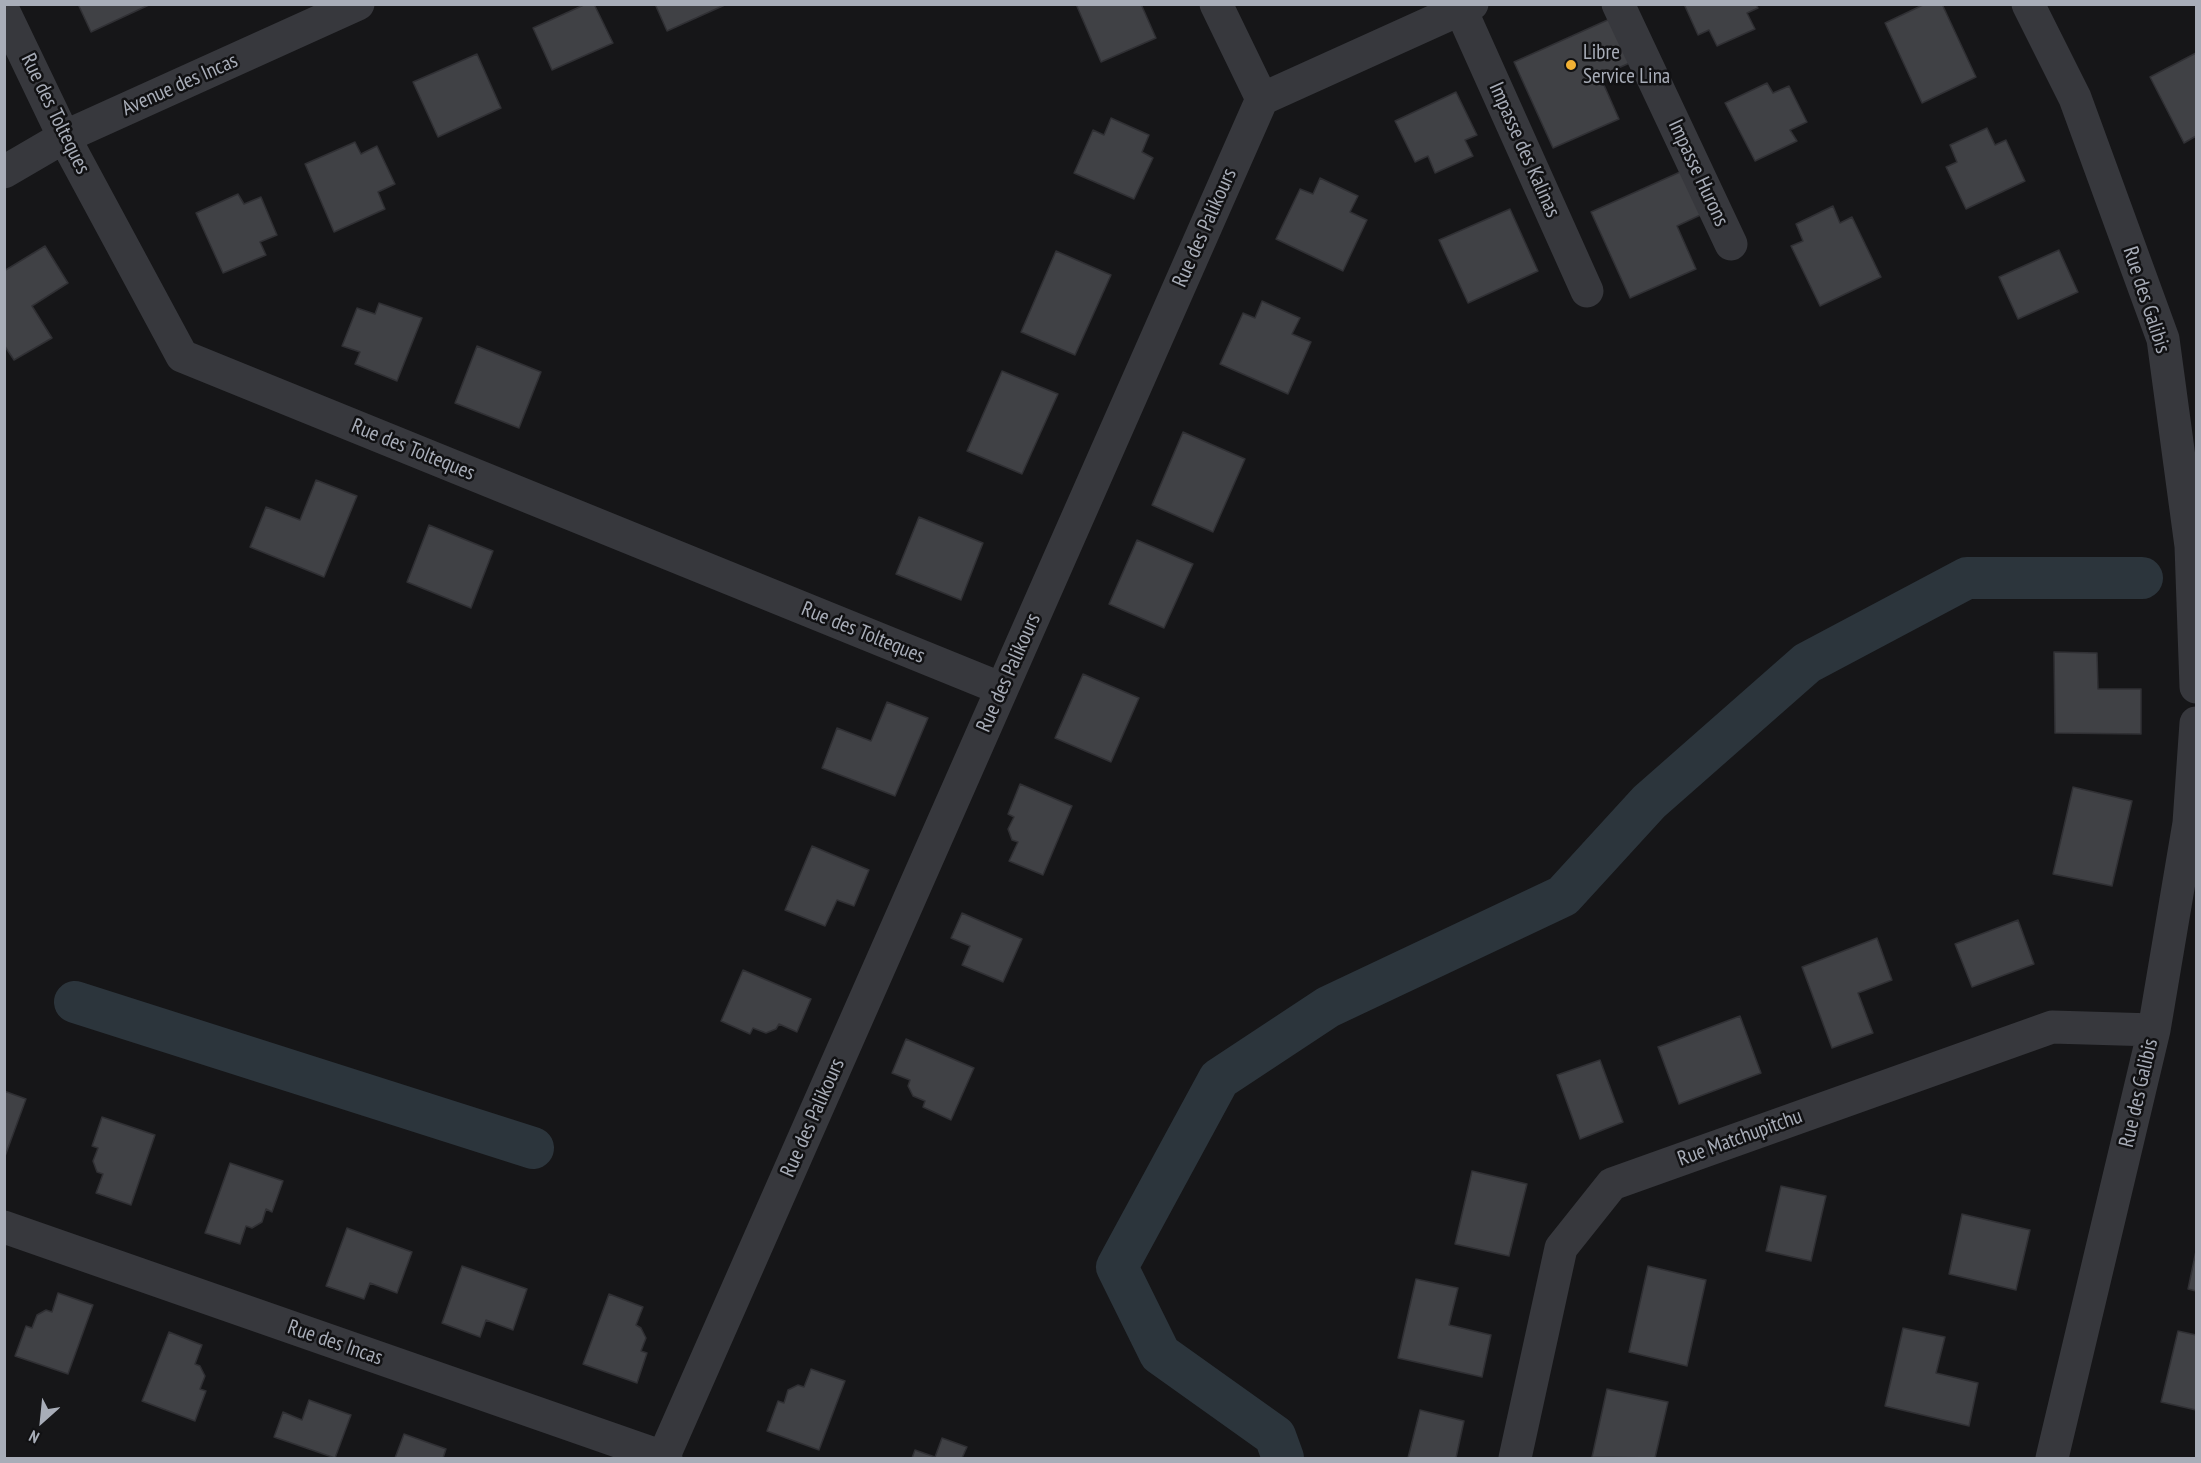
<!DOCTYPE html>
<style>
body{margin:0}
#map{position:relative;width:2201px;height:1463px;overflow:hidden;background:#161618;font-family:"PT Sans Narrow",sans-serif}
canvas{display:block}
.frame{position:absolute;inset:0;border:6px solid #a8adb8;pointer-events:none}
.north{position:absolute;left:12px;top:1391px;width:60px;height:60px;-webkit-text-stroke:4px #111113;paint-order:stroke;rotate:207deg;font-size:16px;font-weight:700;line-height:24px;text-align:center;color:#a8adb8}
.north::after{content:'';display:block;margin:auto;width:21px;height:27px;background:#a8adb8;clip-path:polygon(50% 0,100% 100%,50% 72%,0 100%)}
</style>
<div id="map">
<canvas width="2201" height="1463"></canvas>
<div class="frame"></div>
<div class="north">N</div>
</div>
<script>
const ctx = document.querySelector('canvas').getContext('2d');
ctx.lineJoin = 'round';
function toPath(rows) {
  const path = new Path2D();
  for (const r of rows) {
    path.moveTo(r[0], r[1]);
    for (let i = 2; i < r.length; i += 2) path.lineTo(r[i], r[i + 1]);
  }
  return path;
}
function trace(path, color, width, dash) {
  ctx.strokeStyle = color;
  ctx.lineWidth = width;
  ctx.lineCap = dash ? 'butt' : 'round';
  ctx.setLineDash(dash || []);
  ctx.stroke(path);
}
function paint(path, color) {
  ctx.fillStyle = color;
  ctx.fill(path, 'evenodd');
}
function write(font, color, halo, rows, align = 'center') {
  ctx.font = font + ' "PT Sans Narrow",sans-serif';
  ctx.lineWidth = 5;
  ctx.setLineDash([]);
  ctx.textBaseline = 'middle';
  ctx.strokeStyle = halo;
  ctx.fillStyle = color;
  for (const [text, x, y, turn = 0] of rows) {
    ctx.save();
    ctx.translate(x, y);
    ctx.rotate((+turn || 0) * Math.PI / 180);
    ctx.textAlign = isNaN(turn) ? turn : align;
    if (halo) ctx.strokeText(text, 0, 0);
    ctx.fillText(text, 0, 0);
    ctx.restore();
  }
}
const canal = toPath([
 [75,1002,533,1148],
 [1283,1458,1275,1436,1160,1354,1117,1267,1219,1079,1328,1007,1563,896,1649,802,1807,663,1967,578,2142,578]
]);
const building = toPath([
 [78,4,151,4,91,32,78,4],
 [586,4,594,4,613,43,552,70,533,28,586,4],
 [655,4,727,4,667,31,655,4],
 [1076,4,1141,4,1156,38,1101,62,1076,4],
 [1684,4,1756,4,1758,8,1747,13,1755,29,1717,46,1709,30,1698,35,1684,4],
 [1925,4,1942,4,1976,77,1922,103,1885,23,1925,4],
 [1612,18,1632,62,1600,76,1619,119,1553,148,1514,62,1612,18],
 [2196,53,2196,136,2184,143,2150,77,2196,53],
 [477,54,501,108,438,137,413,82,477,54],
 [1767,83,1773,93,1789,86,1807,122,1790,130,1797,141,1755,161,1725,103,1767,83],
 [1456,92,1477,135,1465,140,1473,156,1435,173,1428,156,1415,162,1395,121,1456,92],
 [1111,118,1149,135,1142,152,1153,158,1134,199,1074,173,1093,130,1104,135,1111,118],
 [1987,128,1995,145,2006,140,2025,181,1966,209,1946,167,1957,162,1950,145,1987,128],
 [355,142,361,154,377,146,395,184,378,192,385,209,334,232,305,164,355,142],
 [1689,168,1709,211,1677,226,1696,269,1630,298,1591,212,1689,168],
 [1320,178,1358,196,1350,212,1367,220,1343,271,1276,239,1300,189,1313,194,1320,178],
 [238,194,244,204,261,197,277,235,260,242,266,255,223,273,196,213,238,194],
 [1833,206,1840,223,1852,217,1881,277,1820,306,1791,246,1803,241,1796,224,1833,206],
 [1510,209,1538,271,1468,303,1439,240,1510,209],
 [45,246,68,283,32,306,52,338,14,360,4,345,4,271,45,246],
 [2059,250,2078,292,2018,319,1999,277,2059,250],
 [1056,251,1111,275,1075,355,1021,332,1056,251],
 [1262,301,1300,318,1292,334,1311,342,1288,394,1220,364,1243,313,1255,318,1262,301],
 [379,303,422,318,397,381,355,364,360,352,342,346,357,308,375,314,379,303],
 [477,346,541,372,519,428,455,403,477,346],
 [1002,371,1058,394,1022,474,967,451,1002,371],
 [1183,432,1245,459,1213,532,1152,505,1183,432],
 [316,480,357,496,324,577,250,547,266,507,300,520,316,480],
 [919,517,983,543,961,600,896,574,919,517],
 [429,525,493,551,471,608,407,582,429,525],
 [1137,540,1193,564,1164,628,1109,604,1137,540],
 [2054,652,2097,653,2098,689,2141,689,2141,734,2055,733,2054,652],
 [1083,674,1139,698,1111,762,1055,738,1083,674],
 [887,702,928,718,895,796,822,768,837,728,871,741,887,702],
 [1020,784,1072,806,1043,875,1009,861,1018,842,1012,840,1008,829,1014,817,1008,814,1020,784],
 [2073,787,2132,801,2112,886,2053,874,2073,787],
 [812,846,869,870,854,906,837,900,825,926,785,910,812,846],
 [962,913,1022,939,1003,982,962,965,970,946,951,938,962,913],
 [2018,920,2034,964,1972,987,1955,944,2018,920],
 [1877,938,1892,980,1858,993,1873,1033,1832,1048,1802,967,1877,938],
 [743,970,811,999,797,1032,779,1024,776,1029,766,1033,753,1028,750,1034,721,1021,743,970],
 [1740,1016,1761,1073,1679,1104,1658,1047,1740,1016],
 [906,1039,974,1068,951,1120,923,1107,925,1101,913,1096,908,1086,910,1080,892,1073,906,1039],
 [1600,1060,1623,1122,1580,1139,1557,1075,1600,1060],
 [4,1091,26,1099,4,1159,4,1091],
 [102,1117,155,1135,131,1205,96,1193,103,1174,97,1172,93,1161,98,1148,92,1146,102,1117],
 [230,1163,283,1181,272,1212,266,1209,262,1222,252,1228,246,1226,240,1244,205,1233,230,1163],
 [1472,1171,1527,1184,1509,1256,1455,1244,1472,1171],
 [1781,1186,1826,1196,1811,1261,1766,1251,1781,1186],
 [1962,1214,2030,1230,2016,1290,1949,1274,1962,1214],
 [347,1228,412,1252,397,1293,370,1283,364,1299,326,1286,347,1228],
 [2196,1251,2196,1291,2188,1289,2196,1251],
 [462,1266,527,1289,513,1330,486,1320,480,1337,442,1323,462,1266],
 [1648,1266,1706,1280,1687,1366,1629,1352,1648,1266],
 [1416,1279,1458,1288,1449,1325,1491,1335,1482,1377,1398,1358,1416,1279],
 [58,1293,93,1305,68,1374,15,1356,26,1326,32,1328,37,1315,46,1310,52,1312,58,1293],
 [609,1294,643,1307,636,1325,641,1328,646,1338,641,1351,647,1353,637,1383,583,1364,609,1294],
 [1903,1328,1945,1337,1936,1373,1978,1383,1969,1426,1885,1406,1903,1328],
 [2178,1331,2196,1335,2196,1410,2161,1402,2178,1331],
 [169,1332,202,1345,195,1364,200,1366,205,1376,200,1389,206,1391,195,1421,142,1401,169,1332],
 [811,1369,845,1381,819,1450,767,1431,778,1401,784,1403,788,1390,798,1385,804,1387,811,1369],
 [1607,1389,1668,1402,1655,1458,1592,1457,1607,1389],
 [309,1400,351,1415,335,1458,274,1437,283,1412,302,1420,309,1400],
 [1420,1410,1464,1421,1456,1458,1408,1458,1420,1410],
 [404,1434,446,1449,443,1458,395,1458,404,1434],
 [942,1438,967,1447,962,1458,912,1458,915,1450,935,1457,942,1438]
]);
const minor = toPath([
 [1216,4,1262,99],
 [1618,4,1731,244],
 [2028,4,2075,98,2163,339,2191,546,2196,687],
 [1461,10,1587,291],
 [4,12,64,137,182,356,1002,689],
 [4,172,64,137,358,4],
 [4,1227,666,1458],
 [663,1458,1262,99,1472,4],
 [1515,1458,1561,1248,1612,1184,2052,1027,2154,1030],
 [2052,1458,2154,1030,2189,823,2196,723]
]);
const markers = [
 [1571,65,6,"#f2b134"]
];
const poiNames = [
 ["Libre",1583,53],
 ["Service Lina",1583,77]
];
const streetNames = [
 ["Avenue des Incas",180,85,-24],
 ["Rue des Tolteques",55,114,64],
 ["Impasse des Kalinas",1524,150,66],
 ["Impasse Hurons",1698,173,65],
 ["Rue des Palikours",1205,228,-66],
 ["Rue des Galibis",2146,300,72],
 ["Rue des Tolteques",413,450,22],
 ["Rue des Tolteques",863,633,22],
 ["Rue des Palikours",1009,673,-66],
 ["Rue des Galibis",2139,1093,-77],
 ["Rue des Palikours",813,1118,-66],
 ["Rue Matchupitchu",1740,1138,-20],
 ["Rue des Incas",335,1343,19]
];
trace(canal, '#2c353c', 42);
paint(building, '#404145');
trace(building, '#303034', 1.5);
trace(minor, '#37383d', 33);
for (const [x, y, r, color] of markers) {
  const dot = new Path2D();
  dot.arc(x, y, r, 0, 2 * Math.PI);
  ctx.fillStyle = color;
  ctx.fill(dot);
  trace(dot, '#111113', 2);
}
write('21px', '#a8adb8', '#111113', poiNames, 'left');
write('21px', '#a8adb8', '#111113', streetNames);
</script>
